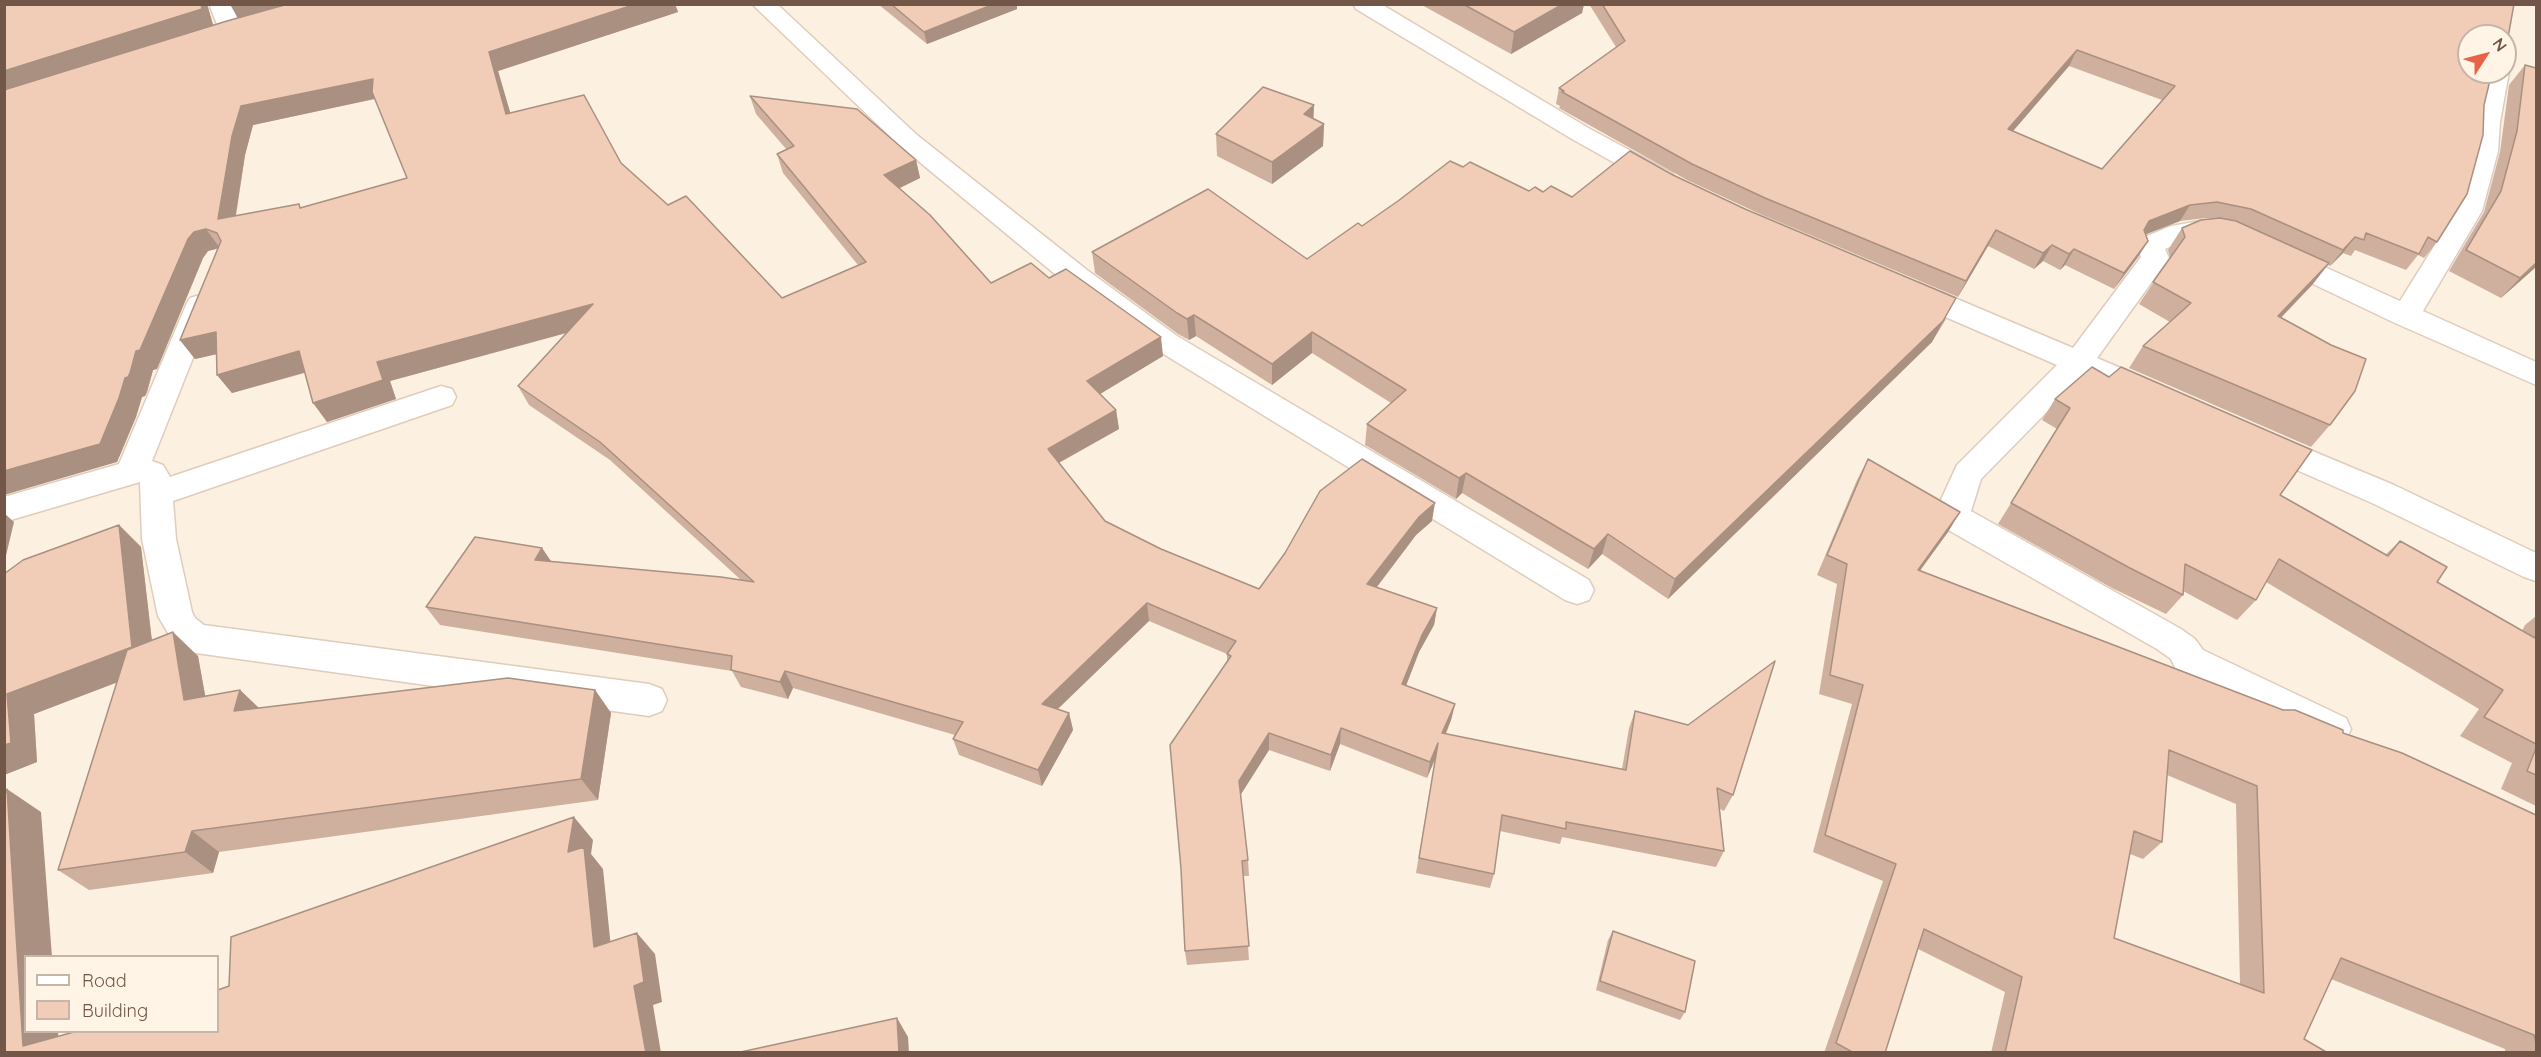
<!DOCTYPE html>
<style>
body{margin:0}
#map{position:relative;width:2541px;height:1057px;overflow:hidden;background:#fcf0e0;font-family:Quicksand,sans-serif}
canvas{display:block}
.frame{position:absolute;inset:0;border:6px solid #725648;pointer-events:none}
.legend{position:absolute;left:24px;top:955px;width:195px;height:78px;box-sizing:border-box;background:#fff4e6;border:2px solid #c7b5a7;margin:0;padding:8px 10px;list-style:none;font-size:18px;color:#725648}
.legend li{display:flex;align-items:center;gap:12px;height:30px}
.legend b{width:30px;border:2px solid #c7b5a7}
.north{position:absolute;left:2457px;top:24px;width:60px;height:60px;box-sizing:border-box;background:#fff4e6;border:2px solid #c7b5a7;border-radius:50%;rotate:54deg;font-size:16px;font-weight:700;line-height:24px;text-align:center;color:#725648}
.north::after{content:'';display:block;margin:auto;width:21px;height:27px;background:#e66445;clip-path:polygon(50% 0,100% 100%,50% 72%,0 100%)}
</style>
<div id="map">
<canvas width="2541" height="1057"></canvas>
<div class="frame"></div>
<ul class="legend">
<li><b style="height:8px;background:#fff"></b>Road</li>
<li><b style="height:16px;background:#f1cdb8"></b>Building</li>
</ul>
<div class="north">N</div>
</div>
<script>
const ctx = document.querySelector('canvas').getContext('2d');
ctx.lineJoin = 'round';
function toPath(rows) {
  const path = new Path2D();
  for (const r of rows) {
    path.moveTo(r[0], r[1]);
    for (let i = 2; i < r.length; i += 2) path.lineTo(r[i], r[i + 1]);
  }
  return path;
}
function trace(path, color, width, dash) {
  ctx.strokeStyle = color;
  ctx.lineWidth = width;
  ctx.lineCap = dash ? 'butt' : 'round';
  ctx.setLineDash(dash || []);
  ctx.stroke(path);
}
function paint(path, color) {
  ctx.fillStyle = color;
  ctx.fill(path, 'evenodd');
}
const minor = toPath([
 [209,4,232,4,242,32,238,37,230,39,222,37,209,4],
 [752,4,777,4,917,135,1087,270,1177,336,1589,580,1594,590,1589,600,1577,604,1565,600,1157,350,1067,284,899,145,752,4],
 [1353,4,1381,4,1590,129,1672,173,1676,179,1672,185,1663,187,1654,185,1572,139,1356,9,1353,4],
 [2506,67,2509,72,2500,122,2498,151,2482,211,2423,311,2536,362,2536,385,2395,323,2269,263,2265,257,2269,251,2279,248,2289,251,2400,301,2456,211,2472,151,2474,122,2485,72,2505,72,2506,67],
 [2206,220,2234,226,2238,232,2234,238,2224,241,2206,238,2186,240,2165,249,2169,258,2097,358,2163,386,2167,394,2163,402,2152,405,2141,402,2082,376,1981,479,1971,511,2181,629,2195,639,2203,650,2346,718,2351,729,2346,740,2333,745,2177,672,2171,659,2157,649,1943,527,1938,515,1939,504,1957,465,2057,365,1899,297,1895,290,1899,283,1909,280,1919,283,2073,348,2141,257,2136,245,2140,239,2171,226,2206,220],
 [200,295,210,298,214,305,152,461,163,465,170,477,441,386,452,389,456,397,452,405,173,501,176,539,192,612,195,618,204,625,649,684,662,689,667,700,662,711,649,716,196,653,184,648,171,638,158,616,142,539,140,482,4,522,4,497,119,464,186,305,190,298,200,295],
 [2262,430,2394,485,2536,553,2536,581,2524,577,2372,503,2251,450,2246,442,2251,434,2262,430]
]);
const wall = toPath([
 [4,4,207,4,213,25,238,18,230,4,458,5,461,4,675,4,678,12,498,71,510,113,621,163,668,205,782,298,858,265,783,173,777,154,787,150,756,114,750,96,916,160,920,178,900,188,991,283,1049,278,1163,356,1100,394,1116,410,1119,429,1059,463,1105,521,1161,549,1259,589,1432,521,1416,535,1377,587,1437,608,1434,625,1419,652,1406,686,1455,704,1451,720,1446,734,1622,769,1629,728,1635,711,1733,795,1724,811,1720,809,1724,851,1716,867,1562,837,1560,844,1500,831,1494,874,1490,888,1416,873,1435,759,1427,778,1340,744,1330,771,1269,750,1240,796,1248,860,1249,876,1243,876,1249,960,1187,965,1185,951,1227,661,1227,654,1149,621,1058,709,1069,713,1073,730,1042,786,959,755,953,739,955,735,793,688,788,699,741,687,732,671,440,625,426,607,542,548,551,561,741,580,610,460,529,405,518,386,567,333,390,381,396,399,327,422,305,373,232,393,217,375,216,354,195,359,180,340,218,248,208,251,203,258,157,369,153,370,147,392,145,396,142,397,136,417,117,462],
 [375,99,407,178,301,208,236,216,245,155,253,125],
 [878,4,1017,4,1017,9,927,44],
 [1420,4,1584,4,1582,13,1511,54],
 [1589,4,2514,4,2505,54,2505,36,2469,36,2437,242,2424,258,2418,255,2406,270,2355,250,2351,256,2343,253,2330,266,2328,265,2312,285,2281,318,2330,425,2311,447,2129,368,2143,346,2170,322,2139,304,2170,258,2168,250,2182,228,2212,219,2206,218,2180,221,2146,234,2148,241,2138,257,2114,289,2065,265,2060,270,2043,261,2034,269,1988,246,1958,297,1760,214,1687,180,1559,108,1560,106,1556,104,1559,88,1616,47],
 [2069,66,2162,100,2102,169,2013,131],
 [2525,65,2536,68,2536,267,2501,298,2449,271,2484,212,2500,152,2509,85],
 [1314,105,1313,119,1324,124,1323,146,1272,184,1217,156,1216,134],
 [1463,167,1529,191,1543,192,1572,197,1673,175,1946,319,1932,342,1668,599,1602,554,1588,569,1462,493,1456,499,1365,445,1367,424,1391,403,1312,353,1272,385,1196,336,1189,340,1178,334,1095,273,1092,252,1307,259,1362,226],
 [2055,399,2280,495,2385,555,2400,541,2437,582,2522,631,2525,625,2536,616,2536,806,2501,789,2512,763,2460,736,2479,709,2266,582,2256,600,2237,620,2183,591,2183,595,2166,614,2112,588,1998,524,2057,429,2042,420],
 [1868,459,1960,512,1948,532,1920,570,2343,733,2536,815,2536,1053,2505,1053,2505,1049,2331,979,2304,1039,2328,1053,1991,1053,2005,992,1918,949,1885,1053,1824,1053,1883,881,1813,852,1852,704,1819,694,1837,584,1817,575,1857,480],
 [2167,775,2236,804,2240,985,2114,938,2130,854,2143,859,2162,842],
 [119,525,141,547,152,641,198,656,205,696,240,690,259,708,595,690,611,713,598,800,219,852,213,873,89,890,58,870,117,682,34,714,37,762,4,775],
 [1613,931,1685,1012,1680,1020,1596,990,1608,940]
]);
const shadedWall = toPath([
 [201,4,207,4,214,28,4,94,4,71],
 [230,4,296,4,239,20],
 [636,4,675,4,678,12,498,71,516,132,506,114,489,52],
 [994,4,1017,4,1017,9,927,44,924,32],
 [1563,4,1584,4,1582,13,1511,54,1514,32],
 [2077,50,2069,66,2001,145,2008,129],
 [373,79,383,97,253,125,245,155,232,238,218,219,232,136,241,106],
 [1314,105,1313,127,1304,114],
 [1324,124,1323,146,1272,184,1272,162],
 [916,160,920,178,889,193,884,175],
 [2190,205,2180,221,2139,237,2149,221],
 [206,229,220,248,208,251,203,258,157,369,153,370,147,392,145,396,142,397,136,417,117,462,4,495,4,471,125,378,136,351,188,239,194,232],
 [1996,230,1988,246,1958,297,1966,281],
 [2355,237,2343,253,2330,266,2343,250],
 [2148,241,2138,257,2114,289,2124,273],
 [2052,245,2043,261,2034,269,2043,253],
 [2074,249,2065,265,2060,270,2069,254],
 [2329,263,2312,285,2261,338,2278,316],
 [2536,263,2536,267,2501,298,2520,278],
 [1956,298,1932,342,1668,599,1675,579],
 [593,304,602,323,390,381,396,399,327,422,313,403,377,362],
 [1194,315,1196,336,1189,340,1187,319],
 [216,332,231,351,195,359,180,340],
 [1312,332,1312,353,1272,385,1272,364],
 [1161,337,1163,356,1090,400,1087,381],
 [299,351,313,370,232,393,217,375],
 [1116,410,1119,429,1051,467,1048,449],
 [1466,473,1462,493,1456,499,1459,478],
 [1435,503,1432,521,1416,535,1366,601,1367,584,1419,517],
 [1960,512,1948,532,1906,590,1918,570],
 [4,513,14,522,4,564],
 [119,525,141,547,155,668,34,714,37,762,4,775,4,745,7,694],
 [1608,534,1602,554,1588,569,1594,549],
 [542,548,554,566,535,560],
 [1147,603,1149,621,1046,720,1042,704],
 [1437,608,1434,625,1419,652,1400,701,1402,684,1422,635],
 [173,632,198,656,210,722,184,700],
 [785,671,793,688,788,699,780,682],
 [240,690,264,713,234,711],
 [595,690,611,713,598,800,581,779],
 [1455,704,1451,720,1439,749,1442,733],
 [1069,713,1073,730,1042,786,1038,770],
 [1341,728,1340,744,1330,771,1331,755],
 [1269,733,1269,750,1239,797,1239,781],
 [1438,743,1435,759,1427,778,1430,762],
 [7,789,41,812,52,957,26,957,26,1032,58,1032,60,1053,23,1046],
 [574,817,593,840,591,854,603,869,613,968,594,947,568,852],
 [192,831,219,852,213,873,185,852],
 [637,933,655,954,662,1002,653,1005,661,1053,646,1053,634,986],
 [897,1018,908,1037,909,1053,899,1053]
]);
const building = toPath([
 [4,4,201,4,202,9,4,71,4,4],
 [288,4,458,4,458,5,461,4,636,4,489,52,506,114,584,95,621,163,668,205,686,196,782,298,866,262,777,154,794,146,750,96,857,109,916,160,884,175,930,215,991,283,1031,263,1049,278,1066,269,1161,337,1087,381,1116,410,1048,449,1105,521,1161,549,1259,589,1285,553,1320,491,1362,459,1435,503,1419,517,1367,584,1437,608,1422,635,1402,684,1455,704,1442,733,1626,770,1635,711,1688,725,1775,661,1733,795,1717,788,1724,851,1566,822,1566,829,1502,815,1494,874,1419,858,1438,743,1430,762,1341,728,1331,755,1269,733,1239,781,1248,860,1242,861,1249,946,1185,951,1181,869,1170,745,1231,656,1227,654,1236,641,1147,603,1042,704,1069,713,1038,770,953,739,963,722,785,671,780,682,731,670,732,656,426,607,475,537,542,548,535,560,721,577,754,582,600,442,518,386,593,304,377,362,383,380,313,403,299,351,217,375,216,332,180,340,221,241,217,233,206,229,194,232,188,239,140,350,136,351,130,373,128,377,125,378,119,398,100,444,4,471,4,90,227,21,288,4],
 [373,79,372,92,407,178,300,208,299,204,218,219,232,136,241,106,373,79],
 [891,4,994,4,924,32,891,4],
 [1463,4,1563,4,1514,32,1463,4],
 [1602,4,2514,4,2505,54,2505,36,2469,36,2469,72,2492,72,2484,105,2483,135,2467,194,2437,242,2428,237,2419,254,2366,233,2364,240,2355,237,2343,250,2251,209,2217,202,2190,205,2149,221,2144,230,2148,241,2124,273,2074,249,2069,254,2052,245,2043,253,1996,230,1966,281,1765,198,1692,164,1562,92,1564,91,1559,88,1625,41,1602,4],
 [2077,50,2175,86,2102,169,2008,129,2077,50],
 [2525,65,2536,68,2536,263,2520,278,2466,250,2501,191,2517,131,2525,65],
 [1263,87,1314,105,1304,114,1324,124,1272,162,1216,134,1263,87],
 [1630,151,1673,175,1745,209,1956,298,1943,321,1675,579,1608,534,1594,549,1466,473,1459,478,1367,424,1406,390,1312,332,1272,364,1194,315,1187,319,1177,313,1092,252,1208,189,1307,259,1358,223,1362,226,1398,201,1450,161,1463,167,1470,162,1529,191,1535,187,1543,192,1551,186,1572,197,1630,151],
 [2220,218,2236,221,2329,263,2278,316,2331,345,2366,359,2355,391,2330,425,2143,346,2191,303,2153,282,2185,237,2182,228,2201,220,2220,218],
 [2092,367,2109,377,2121,367,2312,450,2280,495,2388,556,2400,541,2447,567,2437,582,2535,638,2536,634,2536,744,2484,717,2503,690,2279,559,2256,600,2185,564,2183,595,2128,567,2011,503,2070,408,2055,399,2092,367],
 [1868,459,1960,512,1918,570,2283,710,2295,710,2343,730,2343,733,2402,753,2536,815,2536,1043,2534,1035,2341,958,2304,1039,2328,1053,2005,1053,2022,977,1924,929,1885,1053,1854,1053,1836,1043,1896,864,1825,835,1863,685,1830,675,1847,564,1827,555,1868,459],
 [2169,750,2257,786,2264,993,2114,938,2134,831,2162,842,2169,750],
 [119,525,132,647,7,694,11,743,4,745,4,574,23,560,119,525],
 [173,632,184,700,240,690,234,711,508,678,595,690,581,779,192,831,185,852,58,870,127,650,173,632],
 [2536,748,2536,775,2527,771,2536,748],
 [7,789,23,1046,74,1032,218,1032,218,990,229,986,231,937,574,817,568,852,584,847,594,947,637,933,644,982,634,986,646,1053,4,1053,4,796,7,789],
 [1613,931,1695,961,1685,1012,1600,981,1613,931],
 [897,1018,899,1053,736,1053,897,1018]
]);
trace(minor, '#e0ccbc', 3);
paint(minor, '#fff');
paint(wall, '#cfb09e');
paint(shadedWall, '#a99081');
paint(building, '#f1cdb8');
trace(building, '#a99081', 1.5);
</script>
